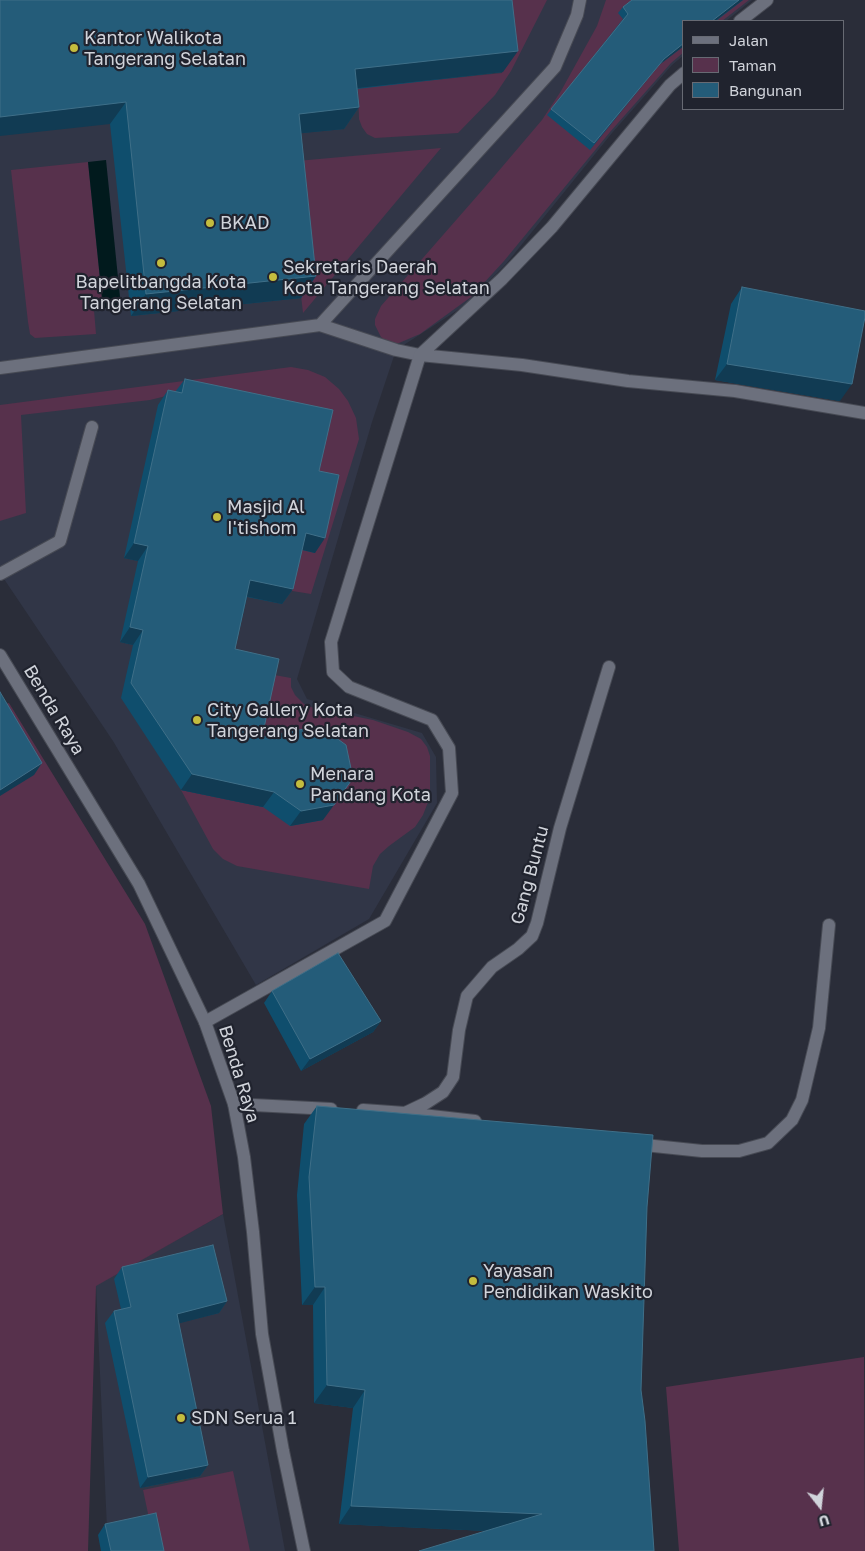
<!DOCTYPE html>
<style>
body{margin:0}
#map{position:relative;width:865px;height:1551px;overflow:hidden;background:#2a2d39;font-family:"Golos Text",sans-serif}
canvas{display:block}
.legend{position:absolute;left:682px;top:20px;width:162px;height:90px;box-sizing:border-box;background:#20232e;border:1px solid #676a73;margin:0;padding:6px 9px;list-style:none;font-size:15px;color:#d1d4db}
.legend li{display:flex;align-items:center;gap:10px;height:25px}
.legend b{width:25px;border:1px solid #676a73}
.north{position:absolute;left:795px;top:1481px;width:50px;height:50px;-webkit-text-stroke:4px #20232e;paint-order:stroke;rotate:164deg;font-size:14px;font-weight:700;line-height:20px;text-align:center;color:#d1d4db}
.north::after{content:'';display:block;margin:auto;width:18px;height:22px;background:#d1d4db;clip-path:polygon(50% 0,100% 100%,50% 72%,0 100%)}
</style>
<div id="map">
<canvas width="865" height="1551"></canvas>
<ul class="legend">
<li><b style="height:6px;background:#6c707d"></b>Jalan</li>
<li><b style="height:14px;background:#57314c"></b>Taman</li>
<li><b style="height:14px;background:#245c79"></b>Bangunan</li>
</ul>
<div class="north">U</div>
</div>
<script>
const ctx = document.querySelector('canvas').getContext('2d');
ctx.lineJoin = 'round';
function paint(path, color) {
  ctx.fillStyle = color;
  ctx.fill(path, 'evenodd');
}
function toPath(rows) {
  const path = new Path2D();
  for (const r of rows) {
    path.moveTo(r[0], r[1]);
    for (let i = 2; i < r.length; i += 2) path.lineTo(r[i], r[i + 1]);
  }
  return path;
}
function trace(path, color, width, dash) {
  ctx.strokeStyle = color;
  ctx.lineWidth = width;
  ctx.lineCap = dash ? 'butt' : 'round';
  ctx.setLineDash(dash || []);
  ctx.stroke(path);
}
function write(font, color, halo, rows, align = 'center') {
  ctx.font = font + ' "Golos Text",sans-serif';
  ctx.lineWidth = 4.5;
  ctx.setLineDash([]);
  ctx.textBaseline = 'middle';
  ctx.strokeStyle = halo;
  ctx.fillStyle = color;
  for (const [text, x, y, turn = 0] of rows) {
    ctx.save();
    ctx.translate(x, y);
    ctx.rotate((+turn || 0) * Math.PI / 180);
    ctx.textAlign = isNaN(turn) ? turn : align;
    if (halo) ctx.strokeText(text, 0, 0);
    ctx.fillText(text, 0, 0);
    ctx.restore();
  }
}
const built = toPath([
 [0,0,752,0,726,21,684,21,684,55,672,65,612,133,506,264,464,306,396,350,372,422,297,679,307,699,422,733,436,757,437,803,369,919,256,985,113,741,0,573],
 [223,1214,285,1551,108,1551,96,1285]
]);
const green = toPath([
 [495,0,547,0,511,71,495,95,458,133,375,138,367,134,362,127,359,119,358,88,502,73],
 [606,0,749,0,722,21,684,21,684,52,671,63,610,132,504,261,471,297,420,334,399,343,392,344,386,341,381,337,375,325,375,319,381,306,485,187,542,120,561,91,597,26],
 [441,148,303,313,286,162],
 [88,162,103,308,94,310,96,334,35,338,30,334,28,322,11,170],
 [291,367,308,370,325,377,339,389,348,401,356,418,359,439,311,594,286,590,174,394,150,400,21,415,26,513,0,521,0,405],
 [269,674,291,678,291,687,295,695,304,704,314,708,373,720,408,732,421,739,427,747,430,756,430,797,423,815,415,827,389,846,380,854,373,866,369,889,237,866,223,859,213,849,181,790,263,807,254,743],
 [9,703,145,924,211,1106,223,1214,96,1286,88,1551,0,1551,0,705],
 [864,1357,865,1551,679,1551,666,1387],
 [233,1471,250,1551,156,1551,143,1490]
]);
const water = toPath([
 [106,160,121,307,103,308,88,162]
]);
const service = toPath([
 [320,325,555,67,577,15,580,0],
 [0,368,320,325,396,350,420,355],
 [0,574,60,541,92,427]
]);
const minor = toPath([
 [740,21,767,0],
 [420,355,522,365,628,381,735,391,865,413],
 [205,1022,385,921,452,793,449,748,432,720,349,687,333,672,331,642,420,355,502,279,552,227,670,85,684,73],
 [234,1104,331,1109],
 [363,1110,405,1113,426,1103,443,1092,453,1077,459,1030,467,996,492,967,518,949,532,936,537,923,560,828,609,667],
 [405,1113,475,1121],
 [635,1144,702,1151,739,1151,768,1143,792,1120,802,1100,819,1028,829,925]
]);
const tertiary = toPath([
 [0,655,139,884,205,1022,234,1104,244,1157,253,1232,262,1334,283,1451,304,1551]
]);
const wall = toPath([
 [0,0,503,72,357,89,359,107,344,129,301,133,316,276,301,298,131,316,110,124],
 [632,0,743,0,659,65,590,150,547,115,623,19,618,13,623,7],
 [742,287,840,401,715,380,731,304],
 [185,379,319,471,315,553,302,550,293,589,282,604,247,597,235,649,262,737,323,820,290,826,263,807,181,790,121,698,133,645,120,642,138,561,124,558,158,405,168,390,175,392],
 [272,991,381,1021,373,1032,301,1071,264,1003],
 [317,1106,487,1531,339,1524,353,1408,314,1403,313,1305,302,1305,297,1195,304,1124],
 [122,1267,227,1301,219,1313,179,1323,208,1465,200,1476,140,1488,105,1323,114,1311,121,1309,114,1279],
 [105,1524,164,1551,101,1551,98,1535]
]);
const shadedWall = toPath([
 [739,0,743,0,715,21,712,21],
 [684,43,684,46,659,65,590,150,664,59],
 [518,51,503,72,340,90,355,69],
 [126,102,110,124,0,136,0,117],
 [359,107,344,129,284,135,299,114],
 [316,276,301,298,131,316,146,294],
 [727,364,852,384,840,401,715,380],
 [306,533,325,538,315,553,295,548],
 [134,543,148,546,138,561,124,558],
 [250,580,293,589,282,604,240,595],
 [130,627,143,630,133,645,120,642],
 [42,763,34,775,0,796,0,790],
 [192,774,274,792,263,807,181,790],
 [334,805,323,820,290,826,301,811],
 [381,1021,373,1032,301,1071,310,1059],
 [315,1287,325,1287,313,1305,302,1305],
 [227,1301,219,1313,169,1326,177,1314],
 [327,1385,365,1390,353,1408,314,1403],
 [208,1465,200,1476,140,1488,148,1477],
 [351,1506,542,1514,530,1533,339,1524]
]);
const building = toPath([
 [0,0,512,0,518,51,355,69,359,107,299,114,316,276,146,294,126,102,0,117,0,0],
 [632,0,739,0,712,21,684,21,684,43,664,59,594,143,551,109,628,14,623,7,632,0],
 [742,287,865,311,865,317,852,384,727,364,742,287],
 [185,379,333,410,319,471,339,475,325,538,306,533,293,589,250,580,235,649,279,659,262,737,320,726,346,745,353,778,334,805,301,811,274,792,192,774,131,683,143,630,130,627,148,546,134,543,168,390,182,393,185,379],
 [0,692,42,763,0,790,0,692],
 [338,953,381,1021,310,1059,272,991,338,953],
 [317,1106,653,1135,647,1207,641,1390,645,1421,654,1551,419,1551,542,1514,351,1506,365,1390,327,1385,325,1287,315,1287,309,1177,317,1106],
 [213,1245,227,1301,177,1314,208,1465,148,1477,114,1311,131,1307,122,1267,213,1245],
 [156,1513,164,1551,111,1551,105,1524,156,1513]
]);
const markers = [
 [74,48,5,"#c4bc3e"],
 [210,223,5,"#c4bc3e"],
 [161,263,5,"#c4bc3e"],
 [273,277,5,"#c4bc3e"],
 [217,517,5,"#c4bc3e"],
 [197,720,5,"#c4bc3e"],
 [300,784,5,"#c4bc3e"],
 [473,1281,5,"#c4bc3e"],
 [181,1418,5,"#c4bc3e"]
];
const poiNames = [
 ["Kantor Walikota",84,38],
 ["Tangerang Selatan",84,59],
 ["BKAD",220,223],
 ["Sekretaris Daerah",283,267],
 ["Kota Tangerang Selatan",283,288],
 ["Bapelitbangda Kota",161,282,"center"],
 ["Tangerang Selatan",161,303,"center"],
 ["Masjid Al",227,507],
 ["I'tishom",227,528],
 ["City Gallery Kota",207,710],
 ["Tangerang Selatan",207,731],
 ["Menara",310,774],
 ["Pandang Kota",310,795],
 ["Yayasan",483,1271],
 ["Pendidikan Waskito",483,1292],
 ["SDN Serua 1",191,1418]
];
const streetNames = [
 ["Benda Raya",54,710,59],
 ["Gang Buntu",530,875,-75],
 ["Benda Raya",239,1074,73]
];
paint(built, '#313647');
paint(green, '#57314c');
paint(water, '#011a1d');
trace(service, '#474a54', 14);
trace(minor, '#474a54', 14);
trace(tertiary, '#474a54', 14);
trace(service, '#6c707d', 12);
trace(minor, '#6c707d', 12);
trace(tertiary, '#6c707d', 12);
paint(wall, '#0f4e6d');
paint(shadedWall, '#113b53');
paint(building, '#245c79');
trace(building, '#3f6f88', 1);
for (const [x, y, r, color] of markers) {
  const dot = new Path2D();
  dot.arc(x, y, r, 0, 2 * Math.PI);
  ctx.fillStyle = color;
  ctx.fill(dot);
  trace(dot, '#20232e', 2);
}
write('18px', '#d1d4db', '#20232e', poiNames, 'left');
write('18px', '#d1d4db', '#20232e', streetNames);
</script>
